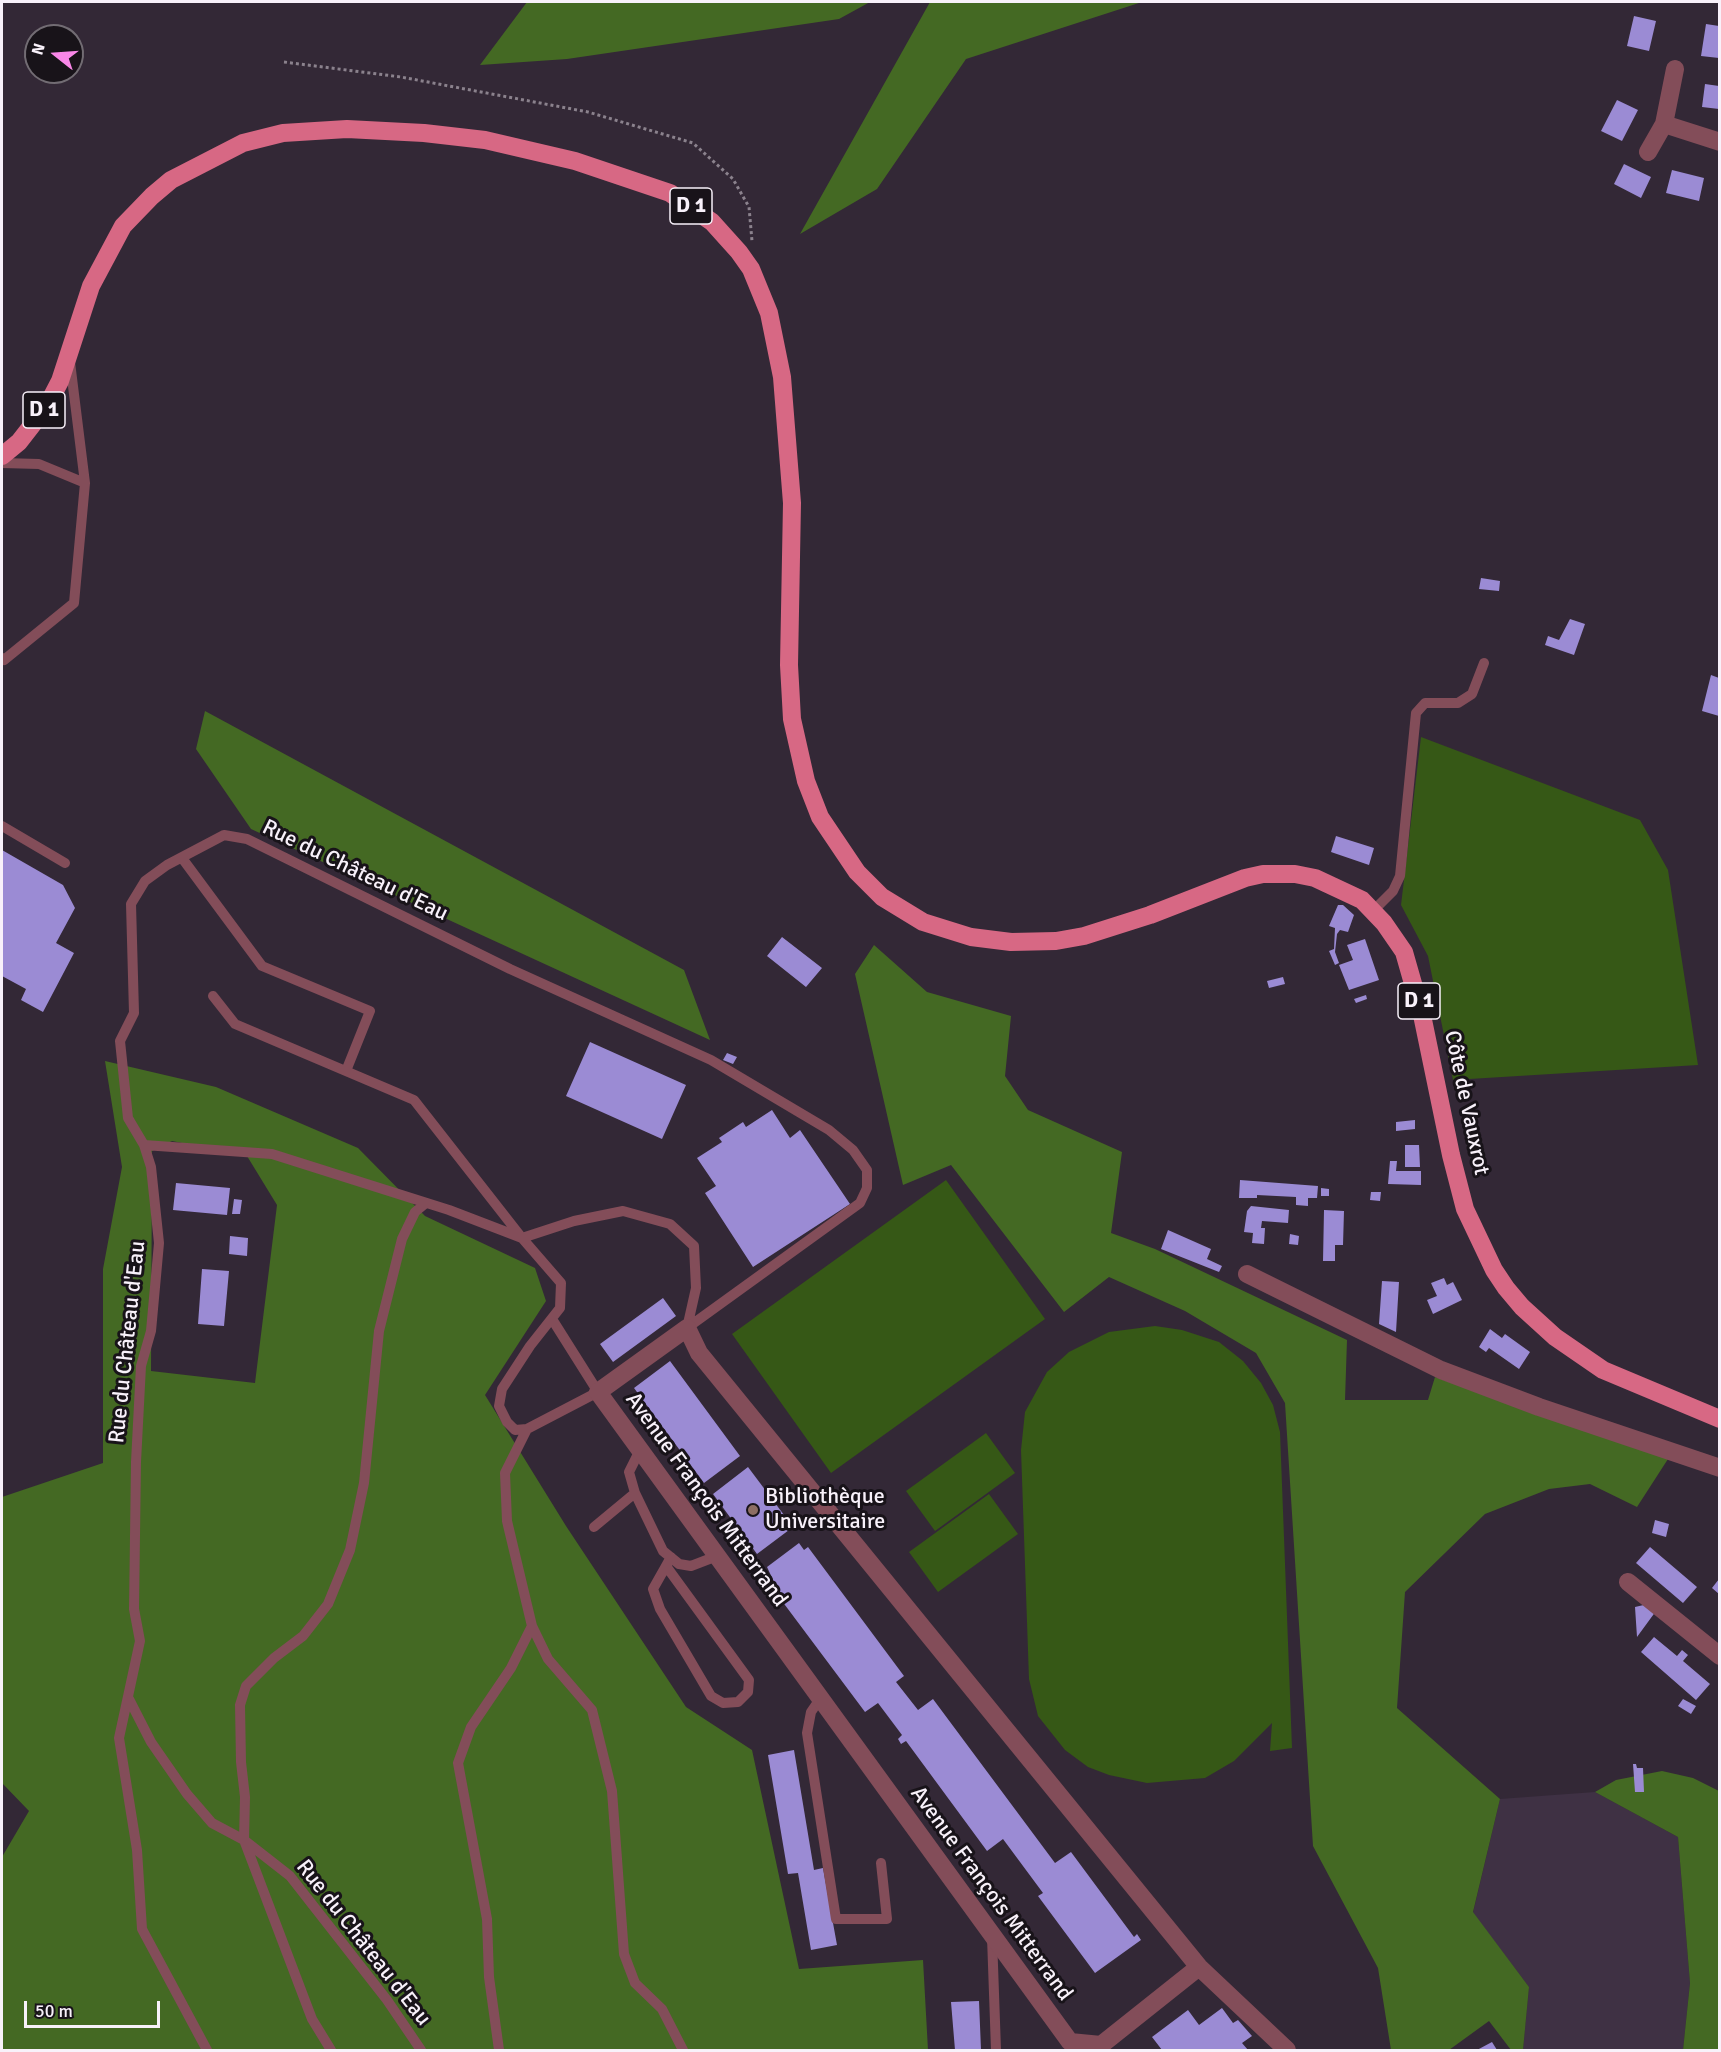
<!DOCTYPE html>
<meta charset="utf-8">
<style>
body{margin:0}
#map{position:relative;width:1721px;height:2052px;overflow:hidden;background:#332836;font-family:Signika,sans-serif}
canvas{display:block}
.frame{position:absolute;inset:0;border:3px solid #f8f1fa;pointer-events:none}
.north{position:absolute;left:24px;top:24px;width:60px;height:60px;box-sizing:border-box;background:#181319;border:2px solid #726c73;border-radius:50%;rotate:287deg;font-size:16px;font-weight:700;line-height:24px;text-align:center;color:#f8f1fa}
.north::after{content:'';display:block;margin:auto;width:21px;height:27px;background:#f987e8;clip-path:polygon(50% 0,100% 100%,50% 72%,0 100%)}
.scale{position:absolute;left:24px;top:2001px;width:136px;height:27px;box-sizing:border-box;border:3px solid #f8f1fa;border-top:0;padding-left:8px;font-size:18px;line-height:21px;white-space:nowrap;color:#f8f1fa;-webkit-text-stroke:4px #181319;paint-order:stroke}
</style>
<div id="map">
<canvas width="1721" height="2052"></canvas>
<div class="frame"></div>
<div class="north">N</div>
<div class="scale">50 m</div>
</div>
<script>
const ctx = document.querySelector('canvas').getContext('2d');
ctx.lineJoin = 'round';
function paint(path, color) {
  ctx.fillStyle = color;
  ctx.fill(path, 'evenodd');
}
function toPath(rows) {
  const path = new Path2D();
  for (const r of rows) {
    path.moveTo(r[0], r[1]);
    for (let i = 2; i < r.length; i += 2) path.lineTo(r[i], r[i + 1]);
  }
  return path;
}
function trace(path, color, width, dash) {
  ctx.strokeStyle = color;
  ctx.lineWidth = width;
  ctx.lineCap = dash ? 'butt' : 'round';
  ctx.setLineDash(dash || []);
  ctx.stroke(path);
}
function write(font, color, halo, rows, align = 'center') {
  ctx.font = font + ' Signika,sans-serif';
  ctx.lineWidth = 6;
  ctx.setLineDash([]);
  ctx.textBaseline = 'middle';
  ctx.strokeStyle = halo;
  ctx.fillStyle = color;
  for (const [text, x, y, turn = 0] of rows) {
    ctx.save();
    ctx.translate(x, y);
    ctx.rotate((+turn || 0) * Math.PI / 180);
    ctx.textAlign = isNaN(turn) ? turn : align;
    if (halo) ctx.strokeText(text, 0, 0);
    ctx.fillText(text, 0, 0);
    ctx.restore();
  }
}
const built = toPath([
 [1595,1792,1678,1837,1690,1983,1683,2050,1523,2050,1529,1987,1473,1913,1500,1799]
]);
const green = toPath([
 [1421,737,1640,820,1668,870,1698,1065,1453,1080,1428,956,1401,905],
 [946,1180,1045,1319,831,1473,732,1334],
 [1155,1326,1182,1330,1219,1342,1243,1361,1261,1383,1273,1405,1280,1432,1292,1748,1270,1751,1272,1723,1234,1761,1205,1778,1147,1783,1109,1775,1088,1767,1065,1750,1038,1716,1029,1679,1021,1450,1025,1412,1047,1372,1069,1352,1109,1332],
 [986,1433,1015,1473,935,1531,906,1491],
 [989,1494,1018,1534,938,1592,909,1552]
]);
const forest = toPath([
 [527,2,870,2,839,19,567,59,480,65],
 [930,2,1142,2,966,59,877,189,800,234],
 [205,711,684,970,710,1040,251,829,196,749],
 [874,945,927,992,1011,1016,1005,1076,1028,1110,1122,1152,1111,1233,1155,1249,1347,1340,1345,1400,1428,1400,1435,1377,1668,1459,1637,1507,1590,1484,1549,1489,1485,1514,1405,1592,1397,1708,1500,1799,1473,1912,1529,1987,1523,2050,1511,2050,1489,2021,1449,2050,1391,2050,1378,1968,1313,1846,1285,1403,1256,1353,1185,1311,1109,1277,1064,1312,951,1165,903,1185,855,974],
 [105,1061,216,1087,358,1148,425,1216,535,1268,546,1301,485,1395,566,1526,686,1707,752,1750,799,1969,923,1960,928,2050,2,2050,2,1857,29,1811,2,1783,2,1497,103,1463,103,1269,122,1167],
 [172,1141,247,1156,277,1205,255,1383,151,1371,152,1151],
 [1662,1771,1693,1778,1719,1791,1719,2050,1683,2050,1690,1983,1678,1837,1595,1792,1616,1780]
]);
const building = toPath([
 [1634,16,1656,21,1649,51,1627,46],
 [1706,24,1719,26,1719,58,1701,56],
 [1705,84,1719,86,1719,109,1702,107],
 [1617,100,1638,110,1622,141,1601,131],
 [1624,164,1651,177,1641,198,1614,184],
 [1672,170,1704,178,1699,201,1666,193],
 [1481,578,1500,581,1499,591,1479,589],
 [1570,619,1585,624,1574,655,1545,645,1548,636,1559,640],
 [1711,675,1719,678,1719,716,1702,711],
 [1336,836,1374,848,1369,865,1331,852],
 [2,850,63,885,75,908,56,943,74,953,43,1012,21,1000,26,989,2,976],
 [1338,905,1343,905,1354,915,1348,932,1340,930,1337,934,1335,952,1339,963,1335,965,1329,951,1334,949,1335,928,1329,926],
 [782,937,822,968,806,987,767,956],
 [1365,939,1379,980,1349,990,1339,965,1353,960,1347,945],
 [1283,977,1285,984,1269,988,1267,981],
 [1366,995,1367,999,1356,1003,1354,999],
 [590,1042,686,1085,662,1139,566,1096],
 [727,1053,737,1057,733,1064,723,1060],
 [772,1110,790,1138,800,1130,850,1204,753,1267,705,1193,716,1186,697,1158,722,1142,719,1138,743,1122,746,1127],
 [1415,1120,1415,1129,1396,1131,1396,1122],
 [1405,1145,1419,1145,1420,1167,1405,1167],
 [1390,1161,1397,1161,1396,1171,1421,1171,1421,1185,1388,1184],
 [1240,1180,1318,1186,1317,1198,1308,1198,1308,1206,1296,1205,1296,1197,1257,1195,1257,1198,1239,1198],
 [176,1183,230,1188,227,1215,173,1210],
 [1321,1188,1329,1189,1329,1196,1321,1196],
 [1371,1192,1381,1192,1380,1201,1370,1200],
 [234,1199,242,1200,240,1214,232,1214],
 [1251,1206,1289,1210,1288,1223,1262,1221,1261,1228,1265,1228,1264,1244,1252,1243,1253,1233,1244,1232,1247,1211],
 [1324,1210,1344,1211,1343,1245,1335,1245,1335,1261,1323,1261],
 [1168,1230,1211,1249,1207,1259,1222,1266,1219,1272,1161,1249],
 [1290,1234,1299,1236,1298,1245,1289,1244],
 [230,1236,248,1238,247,1256,229,1254],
 [202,1269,229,1271,224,1326,198,1324],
 [1444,1278,1447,1285,1453,1282,1462,1300,1433,1314,1427,1300,1437,1296,1431,1283],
 [1382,1281,1399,1282,1396,1332,1379,1324],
 [663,1298,676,1316,613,1362,600,1344],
 [1490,1329,1502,1338,1505,1334,1530,1352,1519,1369,1489,1348,1486,1352,1479,1347],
 [670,1361,740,1456,704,1483,634,1388],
 [748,1467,793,1527,757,1554,713,1494],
 [1655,1520,1669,1524,1666,1537,1652,1533],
 [799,1543,804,1550,808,1547,904,1676,896,1682,918,1710,933,1699,1055,1863,1071,1852,1134,1937,1137,1934,1141,1940,1095,1973,1038,1896,1043,1893,1003,1839,987,1851,906,1741,901,1744,898,1739,902,1735,878,1703,865,1712,770,1585,774,1582,767,1567],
 [1650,1547,1697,1587,1683,1603,1636,1563],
 [1719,1579,1719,1594,1712,1588],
 [1648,1604,1656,1611,1637,1637,1635,1607],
 [1654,1637,1677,1656,1682,1650,1688,1655,1683,1661,1710,1684,1696,1700,1641,1652],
 [1683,1699,1696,1706,1691,1714,1678,1706],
 [794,1750,814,1870,823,1868,837,1945,811,1950,798,1873,788,1874,768,1755],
 [1633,1764,1636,1764,1637,1768,1643,1768,1644,1792,1635,1792],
 [979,2001,981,2050,955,2050,951,2002],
 [1222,2008,1233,2023,1238,2020,1252,2036,1242,2043,1248,2050,1162,2050,1152,2037,1188,2010,1199,2025],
 [1492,2042,1497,2050,1477,2050]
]);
const path = toPath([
 [284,62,401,77,588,112,693,143,733,179,749,207,752,241]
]);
const lane = toPath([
 [2,463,39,464,85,483],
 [2,658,4,660,74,603,85,483,70,362],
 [2,826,65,863],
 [182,858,262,966,370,1011,346,1071],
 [1374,910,1393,891,1400,876,1416,713,1425,703,1458,703,1472,694,1484,663],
 [213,996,235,1024,414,1100,522,1238,561,1283,560,1308,530,1346,502,1389,499,1406,507,1422,515,1430,527,1429,598,1392,552,1319],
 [144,1145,272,1154,449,1210,522,1238,574,1221,623,1211,670,1224,694,1246,696,1288,687,1328],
 [527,1429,505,1473,507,1521,532,1626,548,1659,592,1710,612,1791,624,1954,635,1983,662,2009,683,2050],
 [640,1450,629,1472,635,1493,663,1551,679,1564,691,1566,717,1556],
 [594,1527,635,1493],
 [666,1566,749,1680,748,1692,738,1702,723,1703,711,1696,660,1609,653,1589,666,1566,671,1557],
 [129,1699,151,1742,187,1794,212,1823,244,1840,290,1876,387,2000,421,2050],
 [820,1699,811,1712,807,1733,836,1919,887,1919,881,1863],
 [992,1937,996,2050],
 [207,2050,142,1929,137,1850,119,1738,140,1641,134,1609,136,1462,141,1366,151,1331,159,1243,151,1167,144,1145,128,1118,120,1041,134,1013,131,904,145,881,167,865,224,835,247,839,510,969,711,1060,829,1130,853,1150,867,1170,867,1188,860,1203,687,1328],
 [331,2050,312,2019,244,1840,245,1797,241,1762,240,1705,246,1686,274,1658,303,1636,328,1604,350,1550,364,1483,379,1331,402,1239,415,1212,426,1203],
 [499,2050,489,1977,487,1919,458,1763,471,1727,511,1668,532,1626]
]);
const street = toPath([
 [1664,124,1720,142],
 [1648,152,1664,124,1675,69],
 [1247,1274,1441,1370,1539,1407,1720,1468],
 [1628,1582,1720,1656],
 [1199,1967,1101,2045,1070,2042,598,1392,687,1328,699,1353,1199,1967,1287,2050]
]);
const primary = toPath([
 [2,456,19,442,47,406,60,381,91,286,123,226,152,196,171,180,243,143,283,133,347,129,424,133,485,140,575,161,670,193,712,222,739,252,751,269,769,313,782,377,792,503,789,665,792,719,806,781,820,817,857,872,882,897,923,922,971,937,1011,942,1056,941,1084,936,1150,915,1245,878,1263,874,1295,874,1315,878,1362,900,1384,923,1404,952,1422,1015,1451,1155,1465,1209,1494,1270,1506,1288,1522,1307,1555,1337,1603,1370,1720,1419]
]);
const markers = [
 [753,1510,6,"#8d6e63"]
];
const shields = [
 [691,206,42],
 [44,410,42],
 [1419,1001,42]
];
const shieldNames = [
 ["D 1",691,206],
 ["D 1",44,410],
 ["D 1",1419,1001]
];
const streetNames = [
 ["Rue du Château d'Eau",355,871,26],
 ["Côte de Vauxrot",1466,1103,78],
 ["Rue du Château d'Eau",128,1342,-84],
 ["Avenue François Mitterrand",706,1500,54],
 ["Avenue François Mitterrand",991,1894,54],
 ["Rue du Château d'Eau",363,1943,52]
];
const poiNames = [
 ["Bibliothèque",765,1497],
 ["Universitaire",765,1522]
];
paint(built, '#3f3144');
paint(green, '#365816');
paint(forest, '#446923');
paint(building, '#9b8bd4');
trace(path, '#8b828d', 3, [3, 3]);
trace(lane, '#834d59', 10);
trace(street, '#834d59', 18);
trace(primary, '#d76884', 18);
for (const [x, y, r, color] of markers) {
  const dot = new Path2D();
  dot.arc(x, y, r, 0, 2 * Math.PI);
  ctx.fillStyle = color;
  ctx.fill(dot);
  trace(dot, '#181319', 2);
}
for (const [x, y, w] of shields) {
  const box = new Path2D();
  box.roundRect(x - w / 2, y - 18, w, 36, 4.5);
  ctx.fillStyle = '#181319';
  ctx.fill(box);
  trace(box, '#f8f1fa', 1.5);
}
write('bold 21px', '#f8f1fa', null, shieldNames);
write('22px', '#f8f1fa', '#181319', streetNames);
write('22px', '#f8f1fa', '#181319', poiNames, 'left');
</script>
